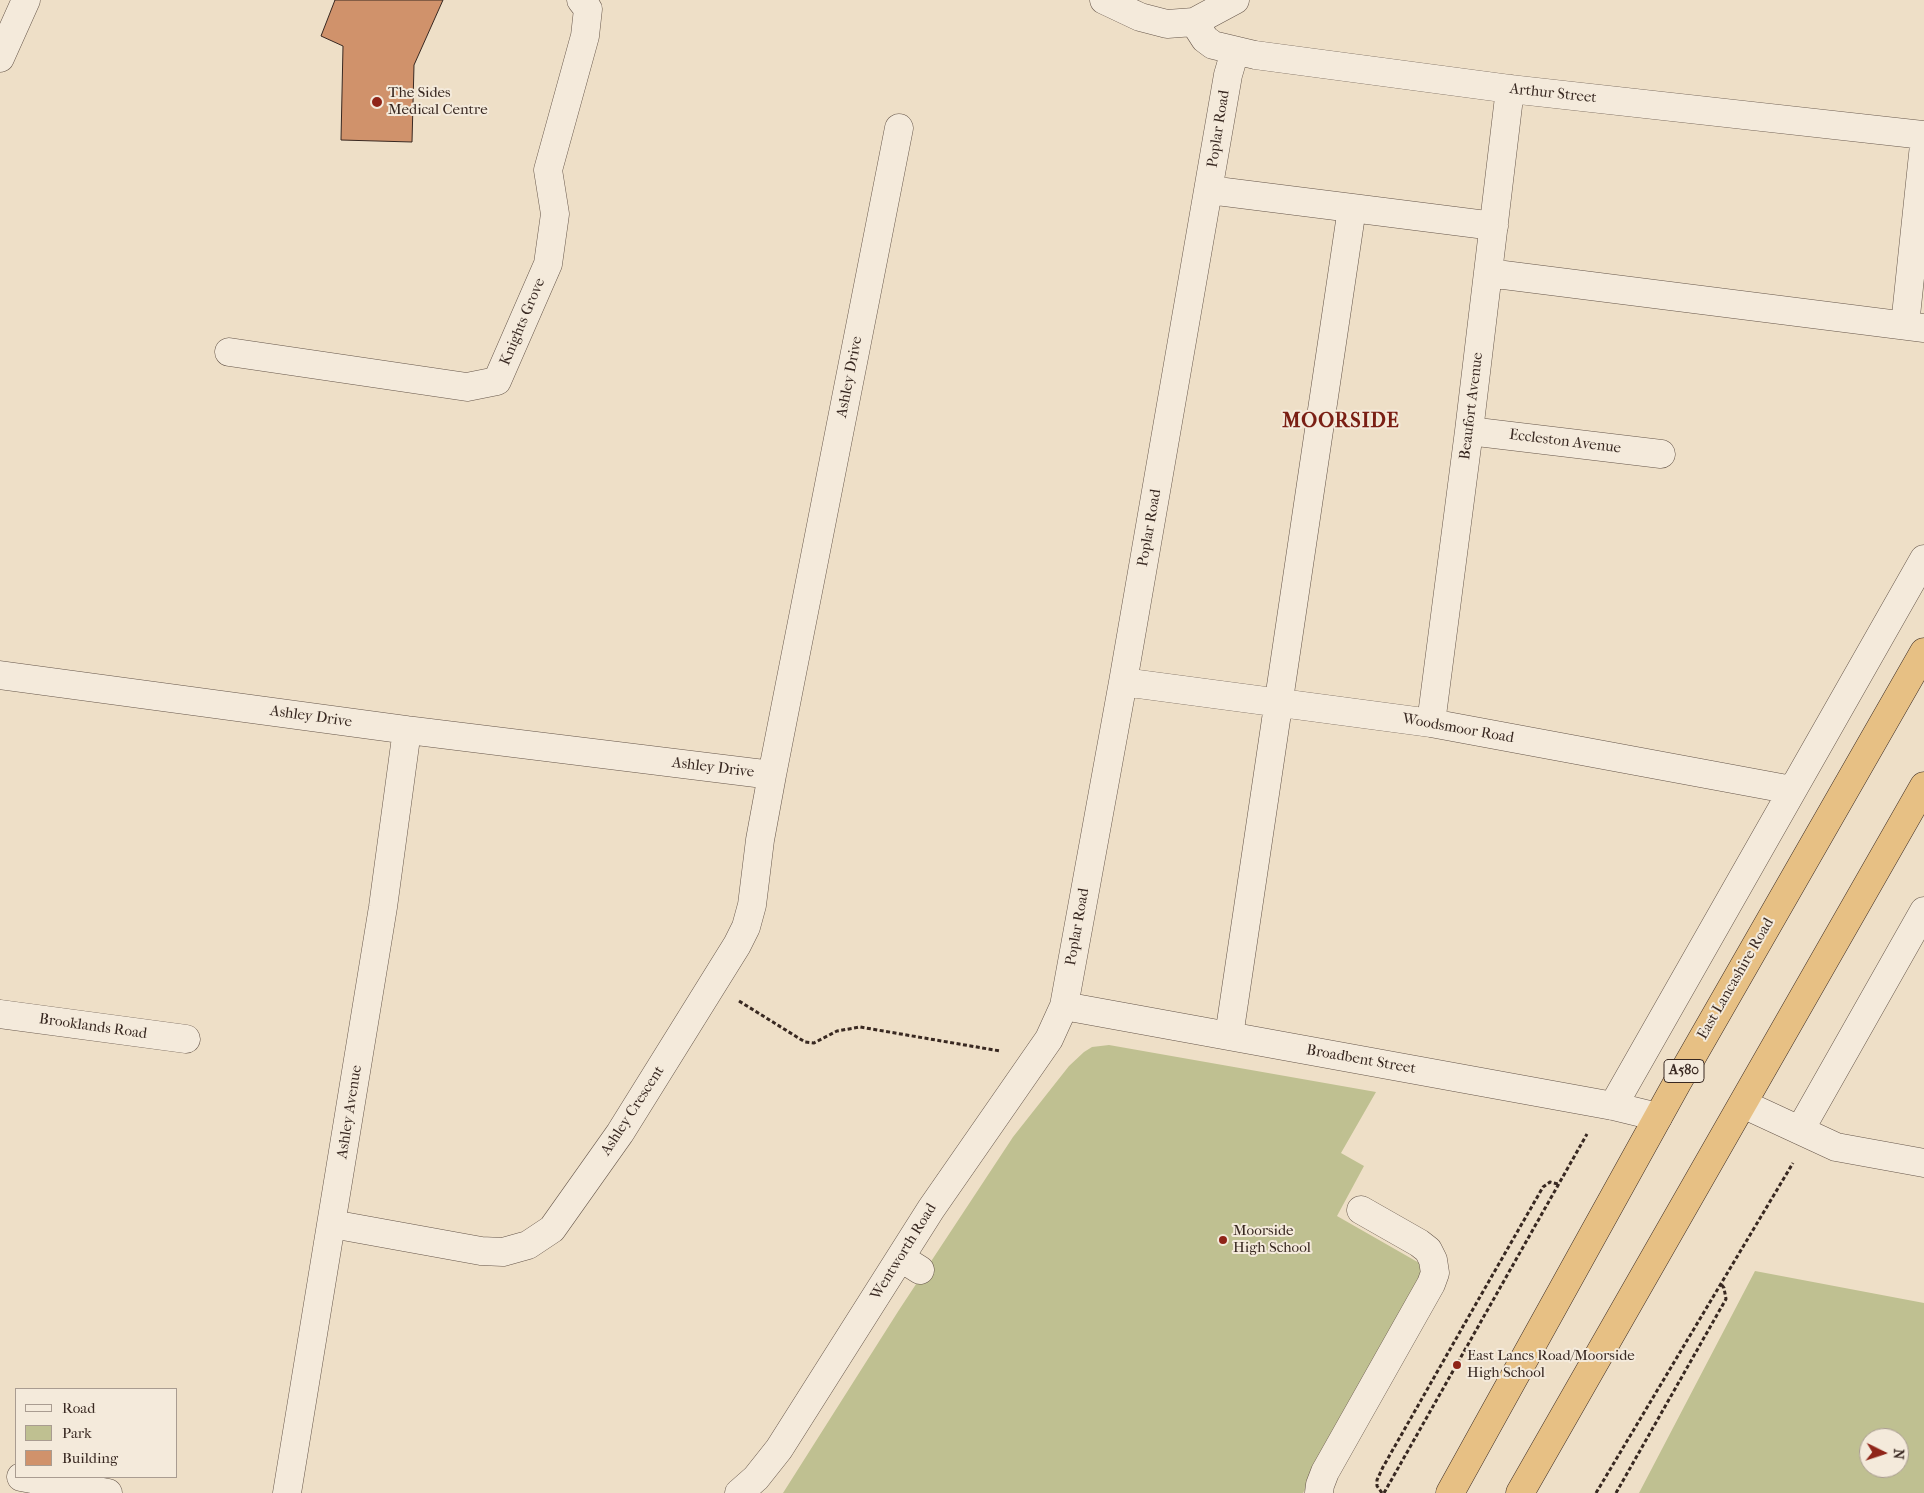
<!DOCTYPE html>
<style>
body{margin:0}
#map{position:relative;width:1924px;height:1493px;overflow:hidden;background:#eedfc7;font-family:"IM FELL French Canon",serif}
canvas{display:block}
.legend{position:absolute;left:15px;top:1388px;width:162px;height:90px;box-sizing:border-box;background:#f4eadb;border:1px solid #a99c91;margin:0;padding:6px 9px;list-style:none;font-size:15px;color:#382821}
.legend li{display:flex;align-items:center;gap:10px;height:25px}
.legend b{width:25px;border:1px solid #a99c91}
.north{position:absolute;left:1859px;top:1428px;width:50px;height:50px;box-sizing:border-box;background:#f4eadb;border:1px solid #a99c91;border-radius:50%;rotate:94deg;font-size:14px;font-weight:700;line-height:20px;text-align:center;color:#382821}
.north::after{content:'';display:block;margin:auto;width:18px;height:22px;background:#8f2418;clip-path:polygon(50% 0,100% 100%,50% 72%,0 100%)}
</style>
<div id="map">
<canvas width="1924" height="1493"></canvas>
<ul class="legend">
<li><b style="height:6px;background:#f4eadb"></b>Road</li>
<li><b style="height:14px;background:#bfc091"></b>Park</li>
<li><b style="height:14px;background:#d0926b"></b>Building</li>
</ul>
<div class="north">N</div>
</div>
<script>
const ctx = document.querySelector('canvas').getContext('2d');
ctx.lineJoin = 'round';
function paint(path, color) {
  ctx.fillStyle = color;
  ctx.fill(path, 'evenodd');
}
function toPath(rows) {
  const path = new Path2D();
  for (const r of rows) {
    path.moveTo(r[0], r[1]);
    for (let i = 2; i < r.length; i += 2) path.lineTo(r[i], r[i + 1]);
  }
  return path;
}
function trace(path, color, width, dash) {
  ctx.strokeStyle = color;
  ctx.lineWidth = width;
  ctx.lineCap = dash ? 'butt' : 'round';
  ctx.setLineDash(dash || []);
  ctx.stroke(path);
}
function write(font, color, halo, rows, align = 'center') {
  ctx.font = font + ' "IM FELL French Canon",serif';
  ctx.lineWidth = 4;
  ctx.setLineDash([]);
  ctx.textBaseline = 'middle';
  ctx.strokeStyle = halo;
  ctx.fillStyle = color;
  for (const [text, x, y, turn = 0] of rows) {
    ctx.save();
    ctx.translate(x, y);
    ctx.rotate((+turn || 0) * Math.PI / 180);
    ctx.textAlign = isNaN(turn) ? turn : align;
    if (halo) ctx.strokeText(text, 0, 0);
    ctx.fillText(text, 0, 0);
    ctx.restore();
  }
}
const green = toPath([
 [1109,1045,1376,1092,1341,1153,1364,1166,1337,1216,1421,1264,1423,1286,1303,1493,783,1493,899,1310,1013,1137,1069,1066,1084,1052,1092,1047],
 [1755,1271,1924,1303,1924,1493,1639,1493],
 [1869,1438,1899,1438,1899,1468,1869,1468]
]);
const building = toPath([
 [335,0,443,0,414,65,412,142,341,140,343,46,321,36,335,0]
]);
const path = toPath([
 [739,1001,805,1042,814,1043,837,1031,860,1027,1000,1051],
 [1382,1493,1377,1486,1377,1480,1383,1467,1469,1316,1543,1187,1550,1182,1558,1184],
 [1384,1493,1587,1134],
 [1596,1493,1793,1163],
 [1616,1493,1726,1299,1724,1288,1721,1284]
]);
const minor = toPath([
 [1104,0,1140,17,1167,24,1194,22,1235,0],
 [1194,22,1205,39,1213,45,1255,55,1510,89,1924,135],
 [0,58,26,0],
 [1209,190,1352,208],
 [1488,273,1924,328],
 [1905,325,1924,145],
 [229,352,467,387,497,381,548,264,555,214,548,170,585,36,588,9,581,0],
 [1469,431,1661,454],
 [0,675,407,730,772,775,899,128],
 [1123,682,1431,723,1792,790],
 [1431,723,1469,431,1510,89],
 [1064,1006,1613,1106,1658,1117],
 [0,1014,186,1039],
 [1229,1036,1352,208,1494,226],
 [1743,1104,1836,1147,1924,1163],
 [1613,1106,1924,559],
 [1800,1130,1924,911],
 [332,1224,481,1251,503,1252,528,1245,552,1229,620,1133,737,945,746,927,752,905,760,840,772,775],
 [901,1258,920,1270],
 [21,1477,108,1493],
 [287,1493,383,907,407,730],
 [739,1493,756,1478,779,1449,931,1209,1049,1039,1064,1006,1123,682,1228,75,1235,51],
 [1319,1493,1320,1485,1325,1472,1431,1284,1435,1273,1433,1260,1428,1250,1419,1243,1361,1210]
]);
const highway = toPath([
 [1450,1493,1677,1083,1924,652],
 [1520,1493,1924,786]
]);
const markers = [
 [377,102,6,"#8f2418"],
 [1223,1240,5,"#8f2418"],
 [1457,1365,5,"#8f2418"]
];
const shields = [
 [1684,1071,40]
];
const shieldNames = [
 ["A580",1684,1071]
];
const poiNames = [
 ["The Sides",388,93],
 ["Medical Centre",388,110],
 ["Moorside",1233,1231],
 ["High School",1233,1248],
 ["East Lancs Road/Moorside",1467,1356],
 ["High School",1467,1373]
];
const streetNames = [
 ["Arthur Street",1553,94,6],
 ["Poplar Road",1219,129,-81],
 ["Knights Grove",523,322,-67],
 ["Ashley Drive",850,377,-79],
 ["Beaufort Avenue",1472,406,-83],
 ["Eccleston Avenue",1565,442,7],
 ["Poplar Road",1150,528,-80],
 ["Ashley Drive",311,717,8],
 ["Woodsmoor Road",1458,729,10],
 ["Ashley Drive",713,768,7],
 ["Poplar Road",1078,927,-80],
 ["East Lancashire Road",1736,979,-60],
 ["Brooklands Road",93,1027,8],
 ["Broadbent Street",1361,1060,10],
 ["Ashley Crescent",633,1111,-57],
 ["Ashley Avenue",350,1112,-81],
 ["Wentworth Road",904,1252,-58]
];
const districtNames = [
 ["MOORSIDE",1341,422]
];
paint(green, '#bfc091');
paint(building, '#d0926b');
trace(building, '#382821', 1);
trace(minor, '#66564a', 29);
trace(highway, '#382821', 29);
trace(path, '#382821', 3, [4, 2.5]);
trace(minor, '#f4eadb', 28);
trace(highway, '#e7c084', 28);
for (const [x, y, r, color] of markers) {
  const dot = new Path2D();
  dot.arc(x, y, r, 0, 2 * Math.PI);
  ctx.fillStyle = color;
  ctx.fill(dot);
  trace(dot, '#f4eadb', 2);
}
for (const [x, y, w] of shields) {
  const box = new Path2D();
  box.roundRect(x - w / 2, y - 11.5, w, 23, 4);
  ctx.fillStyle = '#f4eadb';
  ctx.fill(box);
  trace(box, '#382821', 1);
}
write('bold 14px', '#382821', null, shieldNames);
write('15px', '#382821', '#f4eadb', poiNames, 'left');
write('15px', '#382821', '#f4eadb', streetNames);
ctx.letterSpacing = '1px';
write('bold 20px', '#7a1f14', '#f4eadb', districtNames);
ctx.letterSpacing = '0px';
</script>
